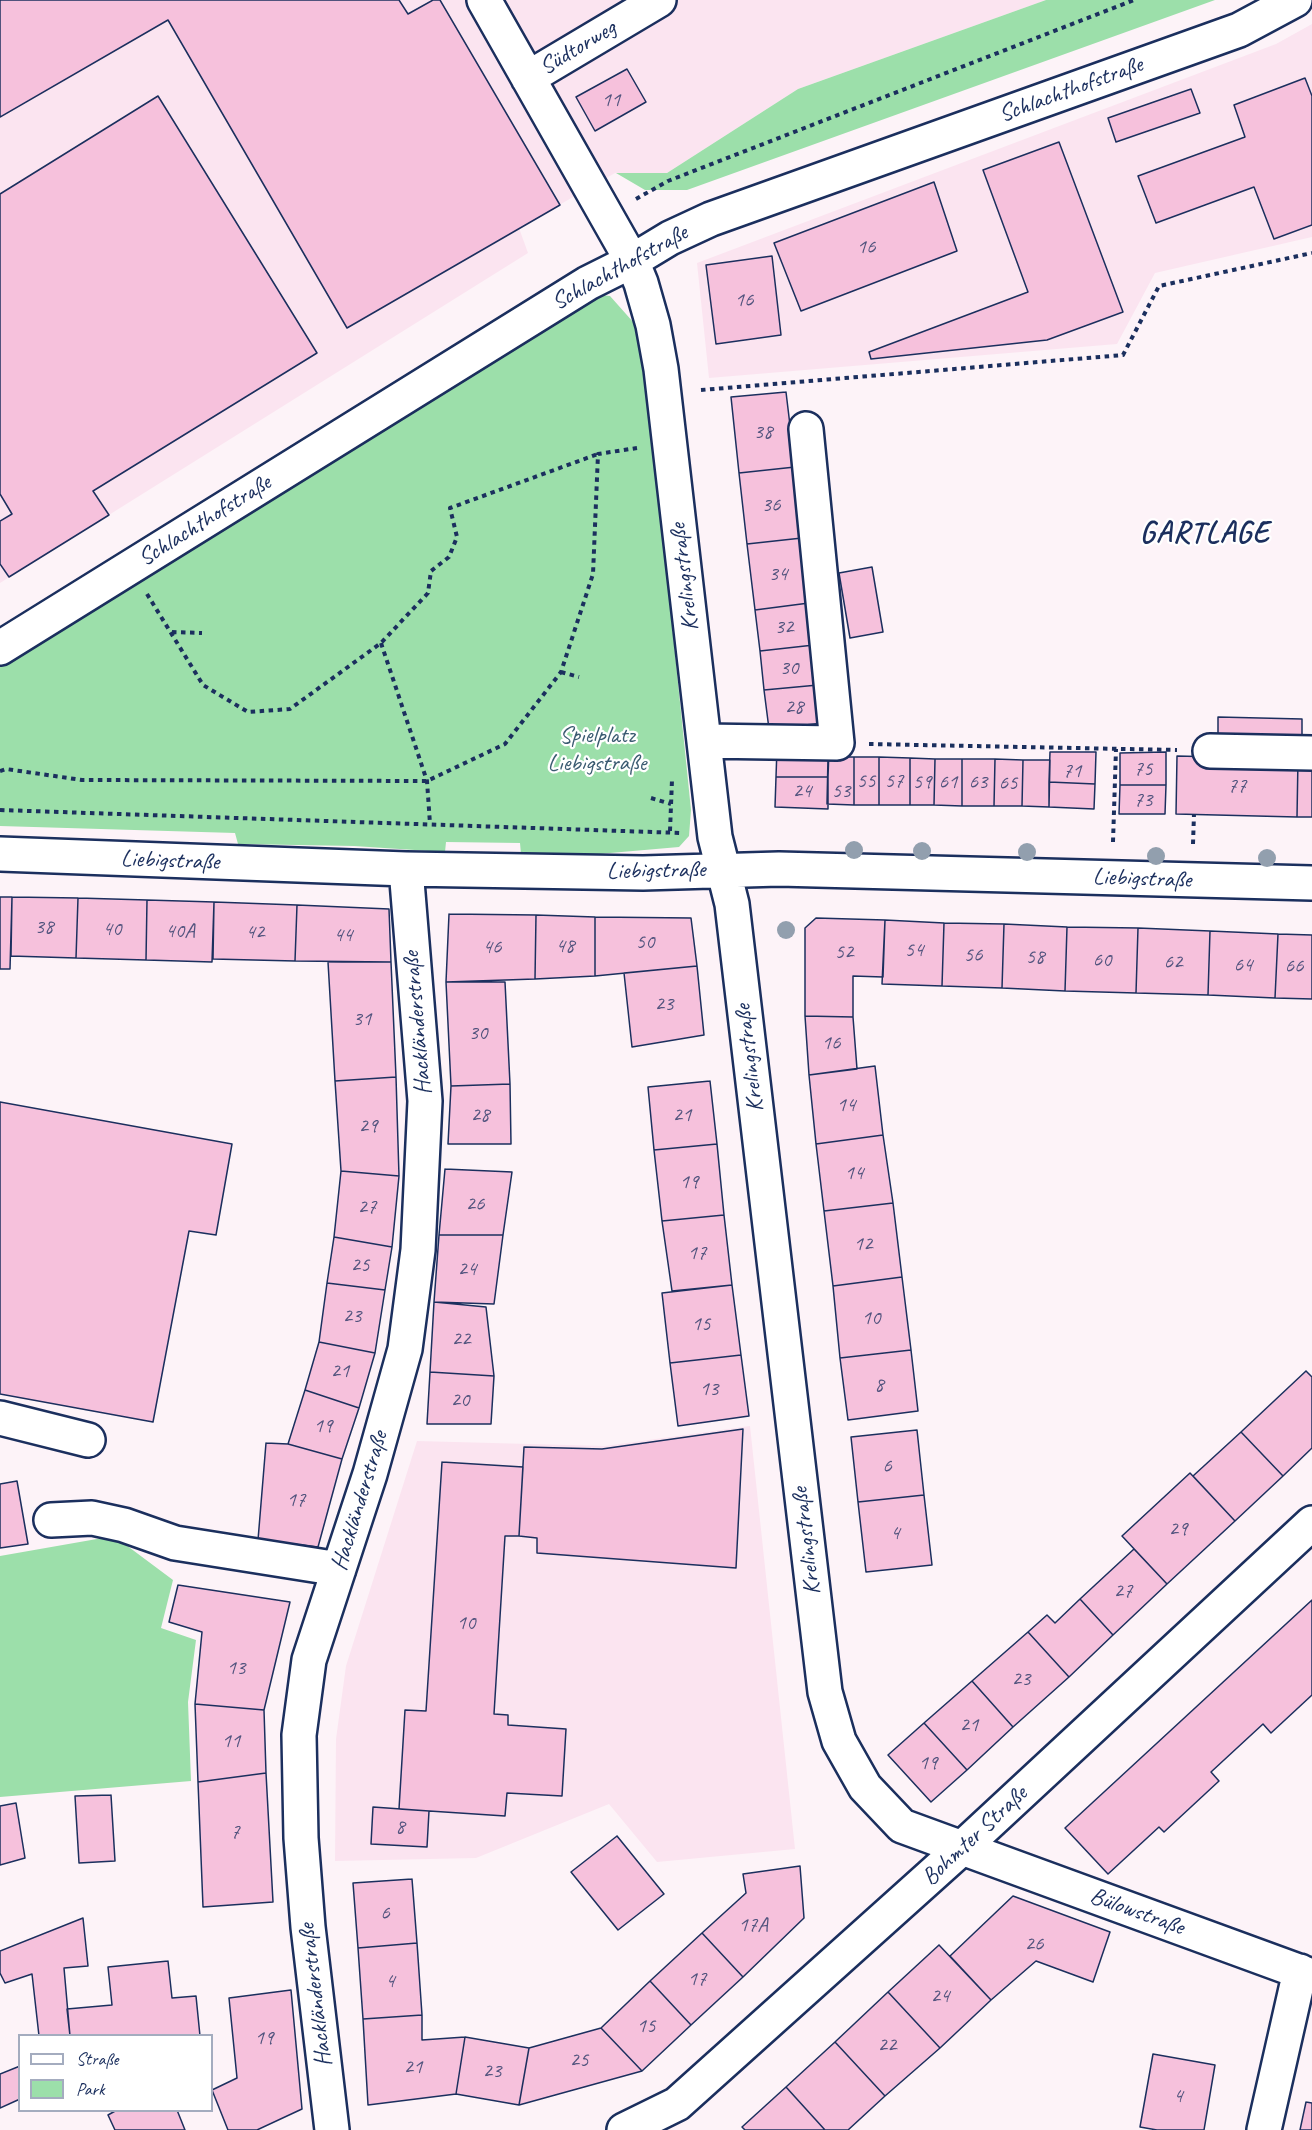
<!DOCTYPE html>
<meta charset="utf-8">
<style>
body{margin:0}
#map{position:relative;width:1312px;height:2130px;overflow:hidden;background:#fdf3f8;font-family:Caveat,sans-serif}
canvas{display:block}
.legend{position:absolute;left:18px;top:2034px;width:195px;height:78px;box-sizing:border-box;background:#fff;border:2px solid #a4acbf;margin:0;padding:8px 10px;list-style:none;font-size:18px;color:#1b2f5e}
.legend li{display:flex;align-items:center;gap:12px;height:30px}
.legend b{width:30px;border:2px solid #a4acbf}
</style>
<div id="map">
<canvas width="1312" height="2130"></canvas>
<ul class="legend">
<li><b style="height:8px;background:#fff"></b>Straße</li>
<li><b style="height:16px;background:#9cdfaa"></b>Park</li>
</ul>
</div>
<script>
const ctx = document.querySelector('canvas').getContext('2d');
ctx.lineJoin = 'round';
function paint(path, color) {
  ctx.fillStyle = color;
  ctx.fill(path, 'evenodd');
}
function toPath(rows) {
  const path = new Path2D();
  for (const r of rows) {
    path.moveTo(r[0], r[1]);
    for (let i = 2; i < r.length; i += 2) path.lineTo(r[i], r[i + 1]);
  }
  return path;
}
function trace(path, color, width, dash) {
  ctx.strokeStyle = color;
  ctx.lineWidth = width;
  ctx.lineCap = dash ? 'butt' : 'round';
  ctx.setLineDash(dash || []);
  ctx.stroke(path);
}
function write(font, color, halo, rows, align = 'center') {
  ctx.font = font + ' Caveat,sans-serif';
  ctx.lineWidth = 4.5;
  ctx.setLineDash([]);
  ctx.textBaseline = 'middle';
  ctx.strokeStyle = halo;
  ctx.fillStyle = color;
  for (const [text, x, y, turn = 0] of rows) {
    ctx.save();
    ctx.translate(x, y);
    ctx.rotate((+turn || 0) * Math.PI / 180);
    ctx.textAlign = isNaN(turn) ? turn : align;
    if (halo) ctx.strokeText(text, 0, 0);
    ctx.fillText(text, 0, 0);
    ctx.restore();
  }
}
const built = toPath([
 [0,0,1046,0,798,89,667,173,615,173,519,228,528,253,0,583],
 [1312,24,1312,237,1155,273,1117,344,709,378,697,263,1276,44],
 [750,1426,795,1849,657,1862,609,1804,476,1858,335,1861,336,1739,346,1666,417,1441,605,1446]
]);
const green = toPath([
 [1046,0,1215,0,687,190,645,190,616,173,667,173,798,89],
 [591,294,610,296,634,323,645,360,691,810,689,836,679,847,587,855,521,854,520,843,446,842,445,852,354,846,238,844,235,833,0,826,0,658],
 [114,1536,173,1580,161,1628,196,1640,188,1702,191,1781,0,1797,0,1556]
]);
const building = toPath([
 [0,0,399,0,408,14,433,0,440,0,560,205,347,328,168,20,0,117,0,0],
 [627,69,646,102,595,131,576,97,627,69],
 [1305,78,1312,96,1312,225,1274,239,1254,187,1156,223,1138,176,1245,137,1234,105,1305,78],
 [1191,89,1200,113,1116,142,1108,118,1191,89],
 [158,96,317,353,93,491,109,515,9,577,0,564,0,521,12,514,0,494,0,194,158,96],
 [1059,142,1123,312,1047,340,871,359,869,352,1028,292,983,170,1059,142],
 [934,182,957,251,801,311,774,243,934,182],
 [772,256,781,335,716,344,706,265,772,256],
 [786,392,795,467,739,473,731,397,786,392],
 [795,467,802,538,747,544,739,473,795,467],
 [802,538,809,603,755,610,747,544,802,538],
 [872,567,883,632,850,638,839,573,872,567],
 [809,603,814,645,760,651,755,610,809,603],
 [814,645,818,685,764,690,760,651,814,645],
 [818,685,823,723,769,729,764,690,818,685],
 [1218,717,1302,719,1302,738,1218,736,1218,717],
 [777,748,829,749,828,777,776,777,777,748],
 [1050,752,1096,752,1095,784,1049,782,1050,752],
 [1166,752,1166,785,1120,785,1120,753,1166,752],
 [1177,756,1298,759,1297,817,1176,814,1177,756],
 [828,757,854,757,854,805,827,804,828,757],
 [854,757,879,757,879,805,854,805,854,757],
 [879,757,910,758,910,805,879,805,879,757],
 [910,758,935,759,934,805,910,805,910,758],
 [935,759,962,759,962,806,934,805,935,759],
 [962,759,995,759,994,806,962,806,962,759],
 [995,759,1023,760,1022,806,994,806,995,759],
 [1298,759,1312,759,1312,817,1297,817,1298,759],
 [1023,760,1050,760,1049,807,1022,806,1023,760],
 [776,777,828,777,828,809,775,807,776,777],
 [1049,782,1095,784,1094,809,1049,807,1049,782],
 [1120,785,1166,785,1165,814,1119,814,1120,785],
 [0,897,12,897,10,969,0,969,0,897],
 [12,897,78,898,76,958,11,956,12,897],
 [78,898,147,900,146,960,76,958,78,898],
 [147,900,214,902,212,962,146,960,147,900],
 [214,902,297,905,295,961,213,959,214,902],
 [297,905,389,909,391,962,295,961,297,905],
 [449,914,536,915,535,979,446,982,449,914],
 [536,915,595,917,595,976,535,979,536,915],
 [595,917,691,918,697,966,595,976,595,917],
 [816,918,885,920,883,977,853,976,853,1017,805,1016,805,928,816,918],
 [885,920,944,923,942,986,882,984,885,920],
 [944,923,1004,924,1002,988,942,986,944,923],
 [1004,924,1067,927,1065,991,1002,988,1004,924],
 [1067,927,1138,928,1136,993,1065,991,1067,927],
 [1138,928,1210,931,1208,995,1136,993,1138,928],
 [1210,931,1278,934,1275,998,1208,995,1210,931],
 [1278,934,1312,935,1312,999,1275,998,1278,934],
 [328,962,391,962,396,1077,335,1081,328,962],
 [697,966,704,1035,632,1047,624,973,697,966],
 [446,982,505,982,510,1084,451,1086,446,982],
 [805,1016,853,1017,857,1069,809,1075,805,1016],
 [875,1066,883,1135,816,1144,809,1075,875,1066],
 [396,1077,399,1176,341,1171,335,1081,396,1077],
 [710,1081,717,1144,654,1150,648,1087,710,1081],
 [510,1084,511,1144,448,1144,451,1086,510,1084],
 [0,1102,232,1144,216,1235,189,1231,153,1422,0,1394,0,1102],
 [883,1135,893,1203,824,1211,816,1144,883,1135],
 [717,1144,724,1215,662,1221,654,1150,717,1144],
 [445,1169,512,1172,503,1235,439,1235,445,1169],
 [341,1171,399,1176,392,1247,334,1237,341,1171],
 [893,1203,902,1277,833,1286,824,1211,893,1203],
 [724,1215,732,1285,672,1291,662,1221,724,1215],
 [439,1235,503,1235,494,1304,434,1302,439,1235],
 [334,1237,392,1247,385,1290,327,1283,334,1237],
 [902,1277,911,1350,840,1358,833,1286,902,1277],
 [327,1283,385,1290,375,1353,319,1342,327,1283],
 [732,1285,741,1355,670,1363,662,1293,732,1285],
 [434,1302,486,1307,494,1376,430,1372,434,1302],
 [319,1342,375,1353,359,1408,305,1390,319,1342],
 [911,1350,918,1411,848,1420,840,1358,911,1350],
 [741,1355,749,1416,678,1426,670,1363,741,1355],
 [1306,1371,1312,1377,1312,1448,1283,1476,1241,1432,1306,1371],
 [430,1372,494,1376,491,1424,427,1424,430,1372],
 [305,1390,359,1408,342,1459,288,1444,305,1390],
 [743,1429,736,1568,537,1553,537,1538,519,1536,524,1447,602,1449,743,1429],
 [917,1430,924,1495,858,1502,851,1437,917,1430],
 [1241,1432,1283,1476,1235,1521,1193,1476,1241,1432],
 [266,1443,288,1444,342,1459,318,1547,258,1540,266,1443],
 [442,1462,523,1467,519,1536,505,1536,494,1714,508,1715,508,1725,566,1729,562,1796,507,1793,505,1816,399,1809,405,1710,426,1711,442,1462],
 [1190,1473,1235,1521,1167,1584,1122,1536,1190,1473],
 [17,1481,28,1544,0,1548,0,1484,17,1481],
 [924,1495,932,1565,866,1572,858,1502,924,1495],
 [1134,1549,1167,1584,1113,1635,1080,1599,1134,1549],
 [178,1585,290,1602,264,1710,195,1704,202,1632,169,1622,178,1585],
 [1080,1599,1113,1635,1069,1677,1028,1632,1047,1615,1055,1623,1080,1599],
 [1312,1600,1312,1695,1271,1733,1263,1724,1211,1772,1219,1781,1164,1832,1159,1827,1108,1874,1065,1828,1312,1600],
 [1028,1632,1069,1677,1013,1727,972,1681,1028,1632],
 [972,1681,1013,1727,967,1770,924,1723,972,1681],
 [195,1704,264,1710,266,1773,198,1782,195,1704],
 [924,1723,967,1770,931,1802,888,1755,924,1723],
 [266,1773,273,1902,203,1907,198,1782,266,1773],
 [111,1795,115,1861,79,1863,75,1796,111,1795],
 [16,1803,25,1858,0,1865,0,1806,16,1803],
 [373,1807,429,1811,427,1847,371,1844,373,1807],
 [617,1836,664,1894,618,1930,571,1872,617,1836],
 [800,1866,804,1918,743,1977,702,1933,746,1893,743,1874,800,1866],
 [412,1879,417,1943,358,1948,353,1883,412,1879],
 [1013,1896,1110,1932,1093,1982,1036,1961,991,2000,950,1956,1013,1896],
 [83,1918,88,1966,64,1968,70,2036,39,2036,32,1974,5,1983,0,1973,0,1951,83,1918],
 [702,1933,743,1977,691,2025,650,1981,702,1933],
 [417,1943,422,2015,363,2019,358,1948,417,1943],
 [939,1945,991,2000,940,2048,888,1992,939,1945],
 [168,1961,172,1998,196,1996,200,2036,70,2036,67,2009,112,2005,108,1967,168,1961],
 [650,1981,691,2025,642,2071,601,2028,650,1981],
 [291,1990,302,2109,257,2130,228,2130,212,2090,237,2078,229,1998,291,1990],
 [888,1992,940,2048,885,2096,835,2042,888,1992],
 [422,2015,422,2040,465,2037,456,2094,368,2105,363,2019,422,2015],
 [601,2028,642,2071,519,2105,529,2048,601,2028],
 [465,2037,529,2048,519,2105,456,2094,465,2037],
 [835,2042,885,2096,848,2130,825,2130,786,2087,835,2042],
 [1153,2054,1215,2065,1204,2130,1157,2130,1140,2127,1153,2054],
 [20,2066,20,2099,0,2108,0,2074,20,2066],
 [786,2087,825,2130,745,2130,742,2127,786,2087],
 [1306,2102,1312,2103,1312,2130,1300,2130,1306,2102],
 [117,2110,177,2110,185,2130,115,2130,108,2115,117,2110]
]);
const path = toPath([
 [636,199,668,181,1134,0],
 [701,390,1123,355,1159,286,1312,253],
 [147,594,203,685,248,712,290,709,381,643,428,593,431,571,449,557,457,537,450,508,598,454],
 [172,632,202,633],
 [381,643,427,781,430,824],
 [561,672,579,677],
 [869,744,1177,750],
 [0,771,6,769,82,780,427,781,505,744,561,672,593,574,598,454,637,448],
 [651,798,671,804],
 [0,810,682,833],
 [670,831,672,780],
 [1113,842,1116,749],
 [1193,844,1194,814]
]);
const minor = toPath([
 [484,0,632,261,641,283,653,325,661,369,715,837,732,904,825,1692,839,1741,865,1787,902,1826,1312,1976],
 [528,78,659,0],
 [0,648,588,283,632,261,670,238,711,219,1239,30,1295,0],
 [704,741,837,743,806,429],
 [1210,751,1312,753],
 [0,854,406,869,643,873,779,869,1312,883],
 [0,1418,88,1440],
 [51,1520,92,1518,124,1525,175,1543,339,1569],
 [332,2130,308,1927,301,1838,299,1735,309,1660,370,1474,405,1349,418,1250,425,1101,406,869],
 [1264,2130,1300,1971]
]);
const major = toPath([
 [624,2130,677,2104,962,1848,1312,1523]
]);
const trees = [
 [854,850],
 [922,851],
 [1027,852],
 [1156,856],
 [1267,858],
 [786,930]
];
const numberNames = [
 ["11",611,100],
 ["16",866,247],
 ["16",744,300],
 ["38",763,432],
 ["36",771,505],
 ["34",778,574],
 ["32",784,627],
 ["30",789,668],
 ["28",794,707],
 ["75",1143,769],
 ["71",1072,771],
 ["55",866,781],
 ["57",894,781],
 ["59",922,782],
 ["61",948,782],
 ["63",978,782],
 ["65",1008,783],
 ["77",1237,786],
 ["24",802,791],
 ["53",841,791],
 ["73",1143,800],
 ["38",44,927],
 ["40",112,929],
 ["40A",180,931],
 ["42",255,932],
 ["44",343,935],
 ["50",645,942],
 ["48",565,946],
 ["46",492,947],
 ["54",914,950],
 ["52",844,952],
 ["56",973,955],
 ["58",1035,957],
 ["60",1102,960],
 ["62",1173,962],
 ["64",1243,965],
 ["66",1294,966],
 ["23",664,1004],
 ["31",362,1019],
 ["30",478,1033],
 ["16",831,1043],
 ["14",846,1105],
 ["28",480,1115],
 ["21",682,1115],
 ["29",368,1126],
 ["14",854,1173],
 ["19",689,1182],
 ["26",475,1204],
 ["27",367,1207],
 ["12",863,1244],
 ["17",697,1253],
 ["25",360,1265],
 ["24",467,1269],
 ["23",352,1316],
 ["10",871,1318],
 ["15",701,1324],
 ["22",461,1339],
 ["21",340,1371],
 ["8",879,1385],
 ["13",709,1389],
 ["20",460,1400],
 ["19",323,1426],
 ["6",887,1466],
 ["17",296,1500],
 ["29",1178,1529],
 ["4",895,1533],
 ["27",1123,1591],
 ["10",466,1623],
 ["13",236,1668],
 ["23",1021,1679],
 ["21",969,1725],
 ["11",231,1741],
 ["19",928,1763],
 ["8",400,1827],
 ["7",235,1832],
 ["6",385,1913],
 ["17A",753,1925],
 ["26",1034,1944],
 ["17",697,1979],
 ["4",390,1981],
 ["24",940,1996],
 ["15",646,2026],
 ["19",264,2038],
 ["22",887,2045],
 ["25",579,2060],
 ["21",413,2067],
 ["23",492,2071],
 ["4",1178,2096]
];
const streetNames = [
 ["Südtorweg",578,48,-31],
 ["Schlachthofstraße",1071,90,-20],
 ["Schlachthofstraße",620,268,-29],
 ["Schlachthofstraße",205,521,-32],
 ["Krelingstraße",685,577,-97],
 ["Liebigstraße",170,861,2],
 ["Liebigstraße",656,871,-1],
 ["Liebigstraße",1142,879,2],
 ["Hackländerstraße",418,1023,-95],
 ["Krelingstraße",750,1058,-97],
 ["Hackländerstraße",360,1501,-73],
 ["Krelingstraße",807,1541,-97],
 ["Bohmter Straße",975,1836,-43],
 ["Bülowstraße",1137,1912,20],
 ["Hackländerstraße",316,1995,-97]
];
const parkNames = [
 ["Spielplatz",597,736],
 ["Liebigstraße",597,764]
];
const districtNames = [
 ["GARTLAGE",1205,534]
];
paint(built, '#fbe4f0');
paint(green, '#9cdfaa');
paint(building, '#f6c1dc');
trace(building, '#1b2f5e', 1.5);
trace(minor, '#1b2f5e', 38);
trace(major, '#1b2f5e', 38);
trace(path, '#1b2f5e', 4, [4.5, 4.5]);
trace(minor, '#fff', 33);
trace(major, '#fff', 33);
ctx.fillStyle = '#929fae';
for (const [x, y] of trees) {
  ctx.beginPath();
  ctx.arc(x, y, 9, 0, 2 * Math.PI);
  ctx.fill();
}
write('21px', '#52547e', null, numberNames);
write('24px', '#1b2f5e', '#fff', streetNames);
write('24px', '#3b5b71', '#fff', parkNames);
ctx.letterSpacing = '1.5px';
write('bold 30px', '#1b2f5e', '#fff', districtNames);
ctx.letterSpacing = '0px';
</script>
